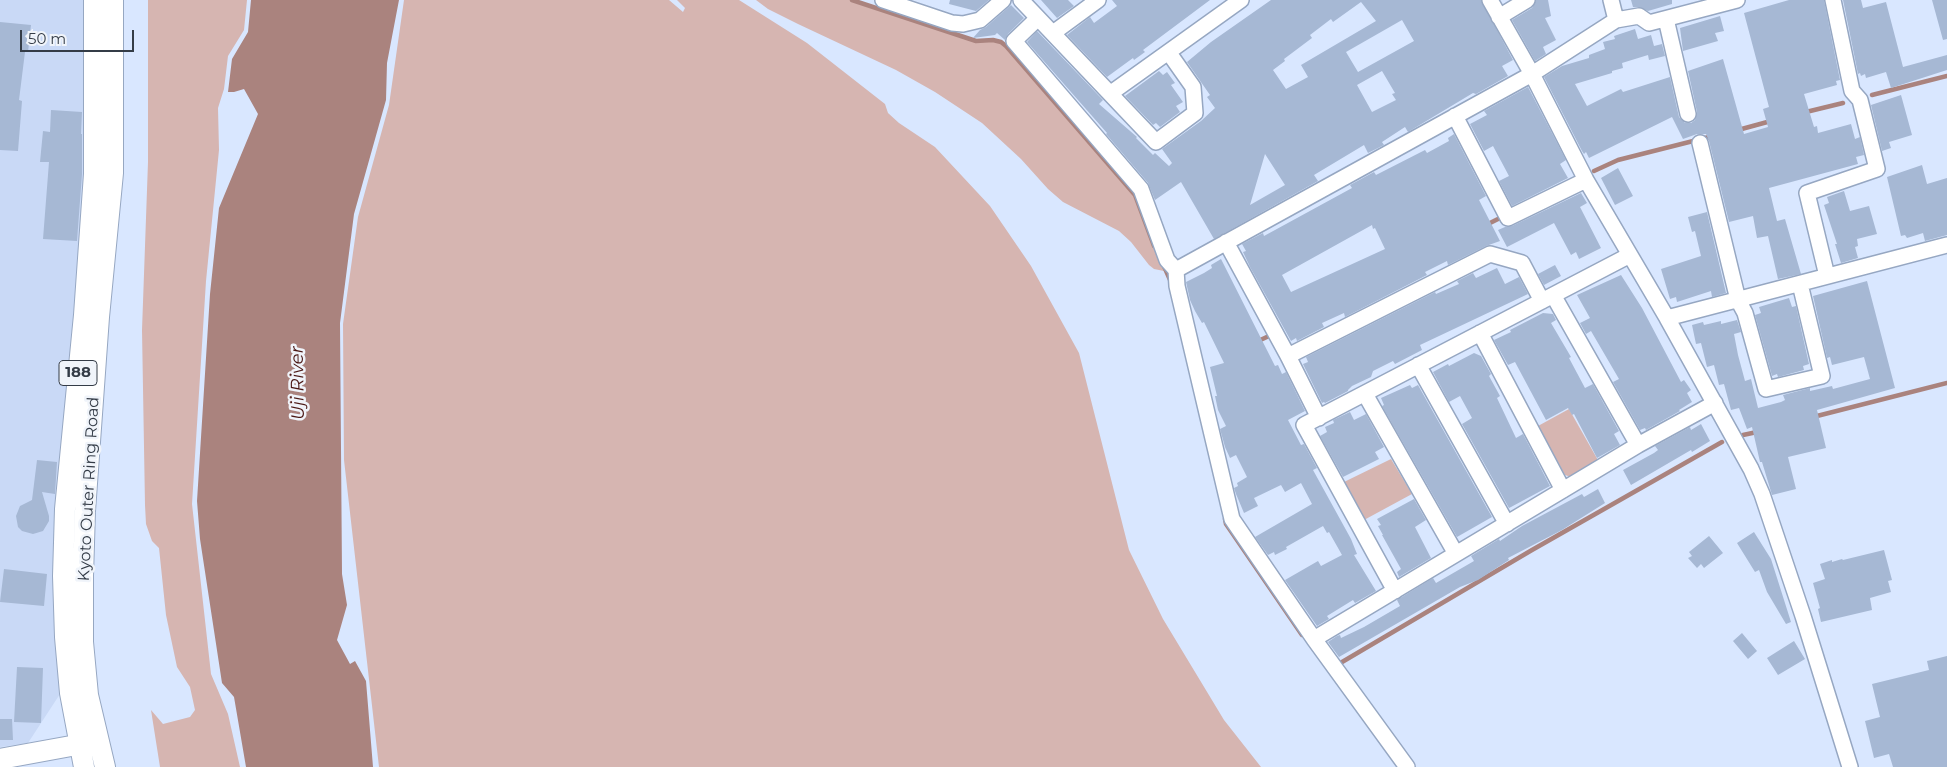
<!DOCTYPE html>
<style>
body{margin:0}
#map{position:relative;width:1947px;height:767px;overflow:hidden;background:#d9e7ff;font-family:Montserrat,sans-serif}
canvas{display:block}
.scale{position:absolute;left:20px;top:30px;width:114px;height:22px;box-sizing:border-box;border:2px solid #343c47;border-top:0;padding-left:6px;font-size:15px;line-height:18px;white-space:nowrap;color:#343c47;-webkit-text-stroke:4px #f0f4fa;paint-order:stroke}
</style>
<div id="map">
<canvas width="1947" height="767"></canvas>
<div class="scale">50 m</div>
</div>
<script>
const ctx = document.querySelector('canvas').getContext('2d');
ctx.lineJoin = 'round';
function paint(path, color) {
  ctx.fillStyle = color;
  ctx.fill(path, 'evenodd');
}
function toPath(rows) {
  const path = new Path2D();
  for (const r of rows) {
    path.moveTo(r[0], r[1]);
    for (let i = 2; i < r.length; i += 2) path.lineTo(r[i], r[i + 1]);
  }
  return path;
}
function trace(path, color, width, dash) {
  ctx.strokeStyle = color;
  ctx.lineWidth = width;
  ctx.lineCap = dash ? 'butt' : 'round';
  ctx.setLineDash(dash || []);
  ctx.stroke(path);
}
function write(font, color, halo, rows, align = 'center') {
  ctx.font = font + ' Montserrat,sans-serif';
  ctx.lineWidth = 5;
  ctx.setLineDash([]);
  ctx.textBaseline = 'middle';
  ctx.strokeStyle = halo;
  ctx.fillStyle = color;
  for (const [text, x, y, turn = 0] of rows) {
    ctx.save();
    ctx.translate(x, y);
    ctx.rotate((+turn || 0) * Math.PI / 180);
    ctx.textAlign = isNaN(turn) ? turn : align;
    if (halo) ctx.strokeText(text, 0, 0);
    ctx.fillText(text, 0, 0);
    ctx.restore();
  }
}
const built = toPath([
 [0,0,84,0,86,142,80,240,58,487,55,634,60,694,28,743,0,747]
]);
const green = toPath([
 [148,0,247,0,244,30,228,56,224,89,218,108,219,150,206,281,192,504,211,674,228,714,240,767,160,767,151,710,163,724,190,717,195,710,190,687,177,667,166,615,159,548,152,541,146,524,145,505,142,330,148,162],
 [404,0,669,0,683,12,685,8,677,0,739,0,807,43,885,104,888,113,899,123,935,147,990,206,1031,266,1079,353,1129,550,1163,619,1224,720,1261,767,379,767,344,460,343,324,358,217,389,105],
 [756,0,850,0,973,41,992,41,1009,45,1138,192,1168,269,1164,271,1154,269,1149,265,1131,242,1119,231,1063,202,1048,189,1021,159,982,123,935,92,896,70,798,24,768,9],
 [1569,409,1599,462,1574,478,1565,475,1538,426],
 [1391,459,1412,494,1364,520,1344,482]
]);
const water = toPath([
 [251,0,399,0,387,63,386,100,354,214,340,323,342,574,347,605,337,640,350,664,355,661,366,681,373,767,246,767,234,697,222,683,200,539,197,501,210,294,219,208,258,114,244,89,234,92,228,92,232,59,248,32]
]);
const stream = toPath([
 [852,0,976,41,993,40,1001,42,1006,46,1135,195,1154,246],
 [1872,95,1947,76],
 [1806,112,1843,103],
 [1738,130,1771,121],
 [1594,171,1618,160,1713,136],
 [1486,225,1500,218],
 [1163,264,1171,282],
 [1256,342,1269,336],
 [1813,417,1947,383],
 [1743,435,1757,432],
 [1225,519,1226,524,1302,635],
 [1337,665,1532,550,1722,442]
]);
const building = toPath([
 [950,0,989,0,976,11,949,4],
 [1041,0,1068,0,1074,6,1057,18],
 [1112,0,1210,0,1143,50,1145,52,1134,60,1133,58,1107,77,1067,35,1090,17,1094,23,1117,6],
 [1271,0,1481,0,1513,60,1502,66,1508,76,1476,94,1473,93,1408,132,1405,127,1382,142,1384,145,1368,153,1364,145,1314,175,1318,181,1214,239,1181,182,1155,200,1148,183,1106,134,1107,133,1027,42,1037,31,1103,100,1099,104,1137,137,1136,138,1153,155,1155,153,1169,166,1172,163,1162,149,1201,121,1215,108,1207,97,1210,95,1187,62,1211,42],
 [1361,2,1376,21,1301,65,1308,77,1286,89,1273,70,1285,61,1284,59,1312,38,1310,35,1331,19,1333,22],
 [1402,20,1414,41,1358,72,1346,52],
 [1382,71,1395,93,1392,94,1396,100,1372,112,1357,85],
 [1265,154,1285,185,1250,205],
 [1536,0,1548,0,1551,16,1545,18,1556,40,1543,47,1546,54,1535,61,1512,20,1532,8],
 [1631,0,1672,0,1672,4,1648,11,1638,7,1633,7],
 [1789,0,1824,0,1840,80,1836,81,1837,85,1804,94,1814,127,1817,126,1818,133,1851,124,1855,139,1860,137,1864,155,1856,157,1858,164,1769,188,1777,221,1785,219,1801,274,1778,279,1768,236,1757,238,1753,216,1729,222,1709,141,1706,134,1697,134,1683,139,1672,117,1589,158,1586,152,1584,154,1582,151,1544,77,1562,66,1589,58,1589,55,1605,49,1603,42,1615,39,1614,36,1635,29,1638,39,1651,35,1654,46,1662,44,1665,56,1649,60,1648,55,1622,63,1623,68,1612,71,1612,73,1575,84,1587,106,1621,89,1623,92,1670,77,1679,117,1685,123,1691,123,1695,120,1697,112,1688,71,1723,59,1744,134,1768,127,1763,109,1769,107,1744,13],
 [1843,0,1861,0,1863,8,1886,2,1903,67,1947,55,1947,70,1891,88,1886,72,1866,78,1865,74,1861,76,1860,73,1858,74],
 [1932,0,1947,0,1947,39,1943,40],
 [1011,5,1024,18,1008,34,1005,40,997,33,995,35,973,38,980,30,986,27],
 [1720,16,1724,31,1715,33,1718,41,1683,51,1680,28],
 [0,22,31,25,28,52,25,52,19,100,22,101,18,151,0,150],
 [1159,71,1163,75,1167,72,1175,83,1171,85,1183,102,1176,106,1180,112,1160,127,1156,123,1153,125,1125,96],
 [1528,87,1566,160,1560,164,1568,178,1512,206,1499,181,1509,176,1493,146,1484,151,1470,124,1487,115,1484,111],
 [1901,95,1912,135,1889,142,1891,148,1882,151,1871,105],
 [51,110,82,112,81,134,82,134,82,174,77,241,43,239,49,162,40,162,43,131,50,132],
 [1454,134,1486,196,1479,200,1500,241,1486,246,1448,265,1447,261,1425,272,1427,275,1345,317,1344,313,1322,323,1324,327,1297,341,1296,338,1291,341,1250,267,1243,252,1246,251,1242,244,1263,233,1264,236,1352,188,1350,185,1374,172,1376,175,1425,150,1427,153,1449,141,1448,138],
 [1372,225,1373,229,1375,228,1385,249,1291,292,1282,275],
 [1922,165,1927,184,1947,178,1947,235,1925,241,1923,233,1907,238,1905,235,1901,236,1887,177],
 [1618,168,1633,196,1615,205,1601,178],
 [1844,191,1850,211,1869,206,1877,234,1857,239,1858,246,1855,247,1858,258,1841,263,1835,244,1837,244,1824,205,1829,203,1827,197],
 [1581,193,1587,203,1580,207,1601,248,1579,259,1576,252,1571,255,1554,223,1507,247,1498,230,1505,227,1512,226],
 [1707,212,1726,293,1712,297,1711,291,1677,302,1676,297,1670,299,1661,269,1701,256,1695,231,1692,232,1688,217],
 [1221,259,1275,366,1278,365,1282,374,1286,372,1305,411,1288,420,1301,445,1304,444,1317,468,1313,470,1351,539,1357,554,1354,555,1376,591,1355,603,1353,600,1327,616,1329,619,1317,626,1285,580,1318,561,1321,566,1342,555,1329,532,1327,533,1323,526,1286,547,1287,549,1275,555,1274,552,1268,555,1255,537,1312,504,1301,483,1285,492,1281,485,1254,498,1258,506,1244,513,1236,494,1234,488,1238,486,1237,483,1247,477,1236,455,1230,458,1225,447,1220,429,1226,426,1218,410,1215,396,1217,396,1210,367,1224,363,1204,322,1202,323,1195,311,1190,300,1186,282,1204,273,1212,268,1211,265],
 [1555,265,1561,276,1544,285,1538,274],
 [1497,268,1505,284,1519,277,1528,294,1420,345,1422,350,1395,364,1393,361,1373,371,1371,377,1352,386,1348,390,1348,391,1325,403,1324,402,1322,403,1303,364,1308,362,1306,357,1435,292,1436,294,1459,284,1457,281,1473,273,1476,278],
 [1621,275,1642,308,1681,382,1684,380,1691,390,1687,393,1692,402,1679,410,1680,411,1646,430,1645,428,1640,430,1613,382,1619,379,1591,331,1586,334,1580,323,1590,318,1577,295],
 [1867,281,1895,388,1817,410,1826,448,1788,457,1796,489,1772,495,1762,462,1760,462,1752,427,1747,429,1739,408,1731,410,1724,384,1719,385,1714,365,1707,367,1701,343,1696,344,1692,325,1703,322,1704,325,1721,321,1721,324,1737,320,1741,332,1734,334,1738,355,1745,381,1751,379,1758,408,1781,402,1785,400,1783,395,1810,388,1810,391,1832,386,1833,389,1870,379,1864,357,1832,365,1830,357,1827,358,1813,296],
 [1789,298,1792,307,1796,306,1809,364,1803,366,1804,370,1778,377,1777,374,1772,376,1755,315,1761,313,1759,307],
 [1543,313,1553,314,1556,320,1551,323,1571,357,1569,358,1585,388,1593,384,1619,431,1614,434,1620,445,1597,458,1574,414,1572,415,1568,408,1546,420,1515,362,1508,365,1494,340,1511,332,1510,330],
 [1474,353,1481,356,1491,374,1489,376,1500,396,1497,398,1516,438,1523,434,1550,486,1511,507,1509,508,1462,424,1472,418,1460,396,1449,402,1433,372,1448,364,1449,366],
 [1410,385,1412,388,1418,385,1492,517,1457,537,1382,406,1384,405,1381,398],
 [1350,412,1354,420,1366,414,1384,447,1375,452,1379,459,1343,477,1320,436,1327,432,1325,427,1334,423,1333,420],
 [1701,424,1710,441,1692,452,1691,450,1631,485,1623,470,1654,453,1658,450,1655,446,1690,427,1691,430],
 [37,460,57,462,55,494,42,492,49,516,49,521,43,531,33,534,22,531,18,527,16,516,20,506,32,500],
 [1598,489,1605,503,1562,530,1508,558,1509,560,1478,580,1460,587,1339,657,1328,642,1337,636,1340,635,1341,638,1364,627,1400,606,1397,600,1433,578,1436,583,1474,561,1471,556,1499,539,1500,541,1522,526,1582,494,1584,497],
 [1414,499,1426,520,1415,527,1431,558,1399,577,1397,572,1401,569,1382,535,1383,535,1378,526,1381,525,1377,519],
 [1754,532,1771,559,1791,622,1786,624,1767,592,1759,570,1755,572,1737,543],
 [1709,536,1723,553,1704,568,1701,564,1697,568,1688,558,1692,556,1689,552],
 [1884,550,1892,580,1888,581,1891,592,1870,598,1872,610,1821,622,1818,609,1820,608,1813,583,1825,579,1820,564,1832,560,1832,562,1842,559,1843,560],
 [4,569,47,574,44,606,0,602],
 [1742,633,1757,651,1748,659,1733,641],
 [1794,641,1805,659,1778,675,1767,658],
 [1947,656,1947,767,1893,767,1889,754,1874,758,1865,721,1880,717,1872,684,1929,670,1927,661],
 [17,667,43,668,41,723,14,722],
 [0,719,12,719,13,740,0,740]
]);
const minor = toPath([
 [883,0,952,23,963,24,980,20,1003,0],
 [1021,0,1156,142,1195,113,1193,87,1169,53],
 [1490,0,1532,74,1586,180,1667,318,1751,469,1762,494,1803,616,1850,767],
 [1611,0,1616,20],
 [1499,17,1527,0],
 [1038,18,1014,41,1141,189,1167,260,1176,270,1177,286,1232,519,1314,639,1407,767],
 [1666,19,1688,114],
 [1053,33,1098,0],
 [1111,93,1241,0],
 [1455,116,1508,218,1586,180],
 [1700,143,1738,300,1745,313,1766,389,1822,376,1800,284],
 [1226,242,1288,356,1319,418],
 [1176,270,1532,74,1616,20,1639,16,1649,23,1737,0],
 [1827,276,1807,193,1877,169,1860,100,1852,91,1833,0],
 [1553,295,1638,445],
 [1667,318,1947,245],
 [1480,333,1563,490],
 [1288,356,1490,254,1522,263,1542,301],
 [1418,365,1507,524],
 [1365,394,1456,554],
 [1395,591,1304,425,1630,255],
 [1314,639,1638,445,1715,403]
]);
const major = toPath([
 [0,759,93,742],
 [84,767,70,693,65,637,63,576,65,509,84,315,94,174,94,0],
 [105,767,88,695,83,642,83,576,85,511,99,317,113,173,113,0]
]);
const shields = [
 [78,373,38]
];
const shieldNames = [
 ["188",78,373]
];
const streetNames = [
 ["Kyoto Outer Ring Road",89,489,-87]
];
const waterNames = [
 ["Uji River",298,383,-91]
];
paint(built, '#c9d9f6');
paint(green, '#d6b5b1');
paint(water, '#aa837e');
trace(stream, '#aa837e', 4.5);
paint(building, '#a6b8d4');
trace(minor, '#96a7c2', 18);
trace(major, '#96a7c2', 22);
trace(minor, '#fff', 15);
trace(major, '#fff', 20);
for (const [x, y, w] of shields) {
  const box = new Path2D();
  box.roundRect(x - w / 2, y - 12.5, w, 25, 4);
  ctx.fillStyle = '#f0f4fa';
  ctx.fill(box);
  trace(box, '#343c47', 1);
}
write('bold 15px', '#343c47', null, shieldNames);
write('16px', '#343c47', '#f0f4fa', streetNames);
write('italic 18px', '#4b1815', '#f0f4fa', waterNames);
</script>
